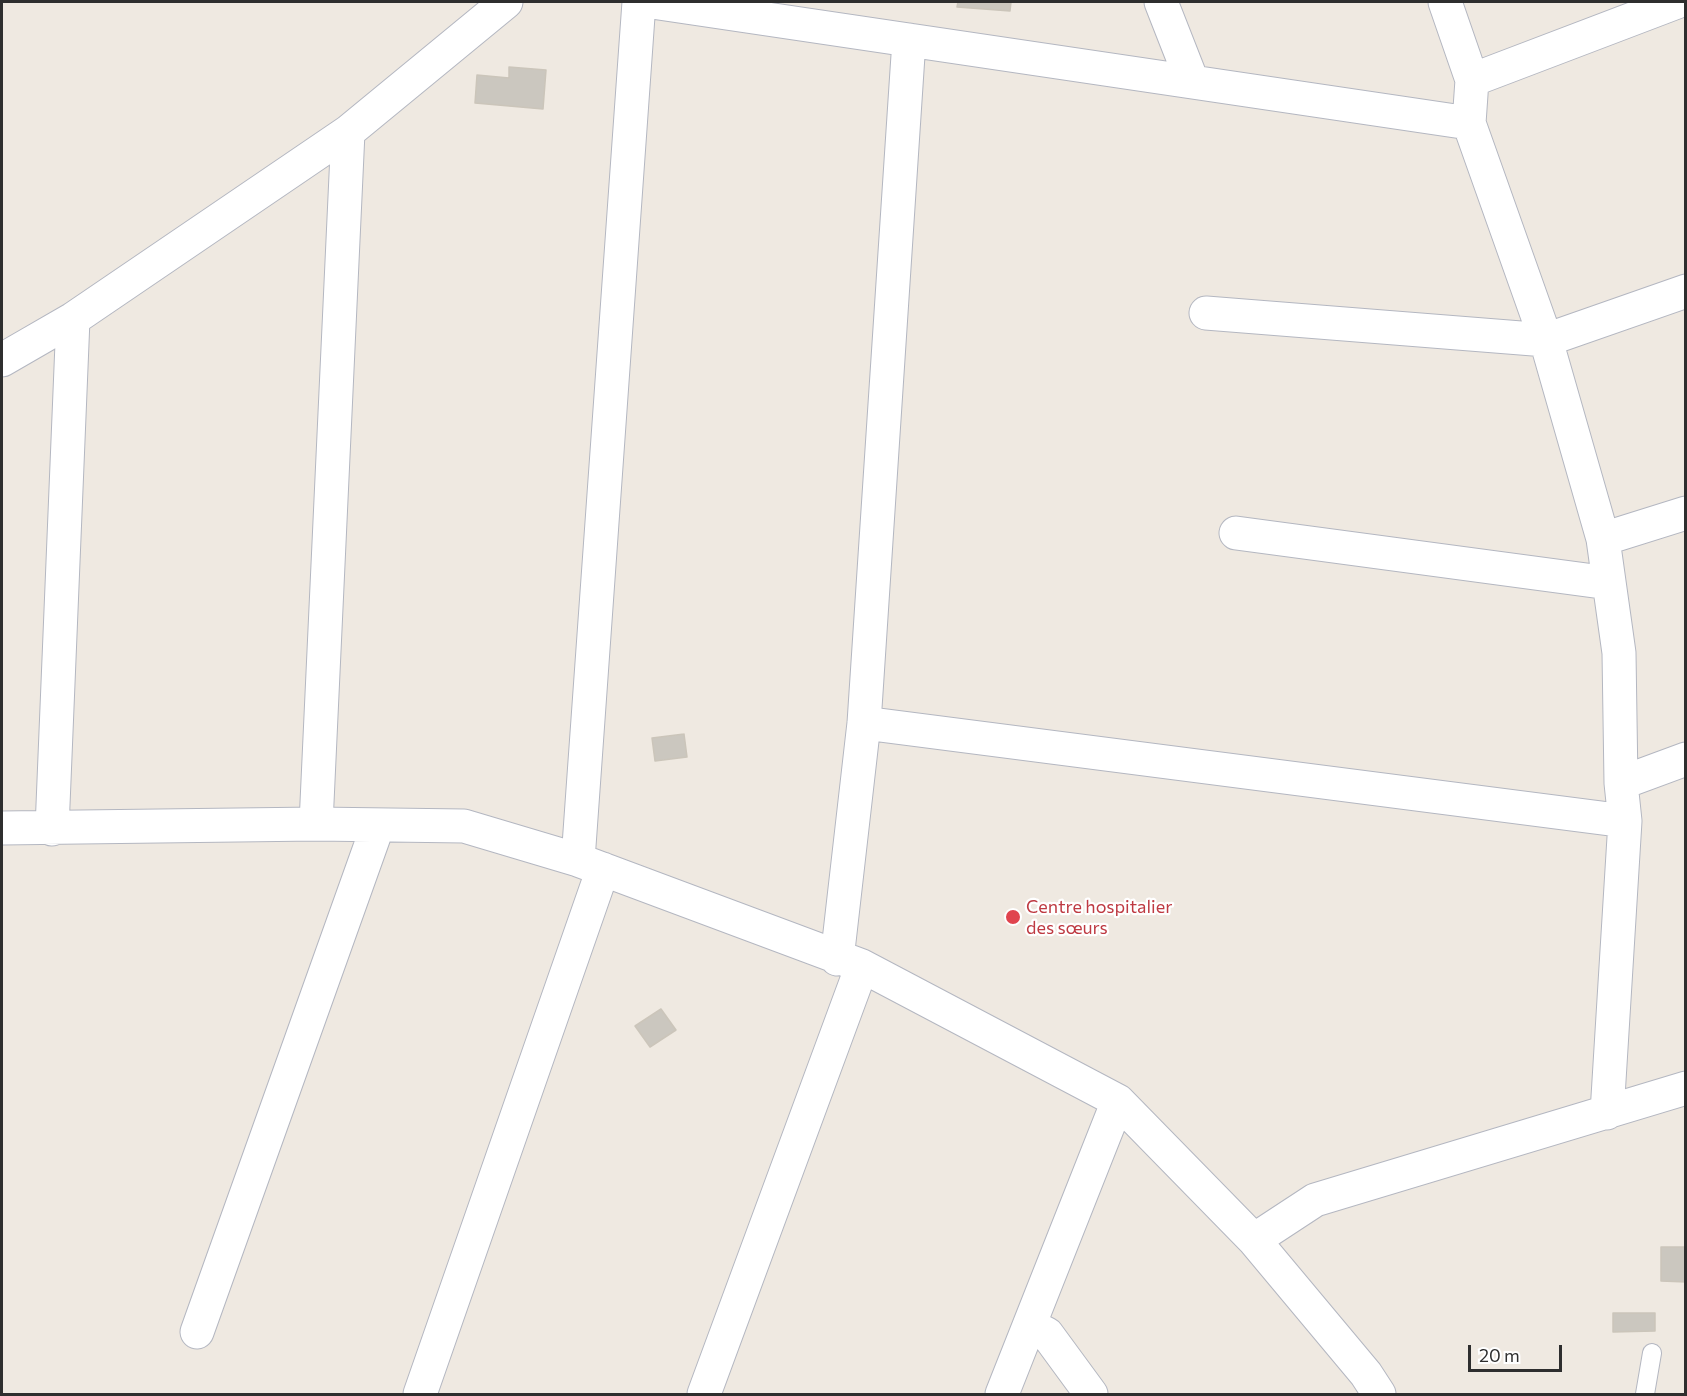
<!DOCTYPE html>
<meta charset="utf-8">
<style>
body{margin:0}
#map{position:relative;width:1687px;height:1396px;overflow:hidden;background:#efe9e1;font-family:Commissioner,sans-serif}
canvas{display:block}
.frame{position:absolute;inset:0;border:3px solid #2e2e2e;pointer-events:none}
.scale{position:absolute;left:1468px;top:1345px;width:94px;height:27px;box-sizing:border-box;border:3px solid #2e2e2e;border-top:0;padding-left:8px;font-size:18px;line-height:21px;white-space:nowrap;color:#2e2e2e;-webkit-text-stroke:4px #fff;paint-order:stroke}
</style>
<div id="map">
<canvas width="1687" height="1396"></canvas>
<div class="frame"></div>
<div class="scale">20 m</div>
</div>
<script>
const ctx = document.querySelector('canvas').getContext('2d');
ctx.lineJoin = 'round';
function paint(path, color) {
  ctx.fillStyle = color;
  ctx.fill(path, 'evenodd');
}
function toPath(rows) {
  const path = new Path2D();
  for (const r of rows) {
    path.moveTo(r[0], r[1]);
    for (let i = 2; i < r.length; i += 2) path.lineTo(r[i], r[i + 1]);
  }
  return path;
}
function trace(path, color, width, dash) {
  ctx.strokeStyle = color;
  ctx.lineWidth = width;
  ctx.lineCap = dash ? 'butt' : 'round';
  ctx.setLineDash(dash || []);
  ctx.stroke(path);
}
function write(font, color, halo, rows, align = 'center') {
  ctx.font = font + ' Commissioner,sans-serif';
  ctx.lineWidth = 4.5;
  ctx.setLineDash([]);
  ctx.textBaseline = 'middle';
  ctx.strokeStyle = halo;
  ctx.fillStyle = color;
  for (const [text, x, y, turn = 0] of rows) {
    ctx.save();
    ctx.translate(x, y);
    ctx.rotate((+turn || 0) * Math.PI / 180);
    ctx.textAlign = isNaN(turn) ? turn : align;
    if (halo) ctx.strokeText(text, 0, 0);
    ctx.fillText(text, 0, 0);
    ctx.restore();
  }
}
const building = toPath([
 [958,2,1011,2,1010,11,957,7,958,2],
 [509,67,546,70,543,109,475,103,477,75,509,78,509,67],
 [684,734,687,757,655,761,652,738,684,734],
 [661,1009,676,1030,650,1047,635,1026,661,1009],
 [1661,1247,1686,1247,1686,1282,1661,1281,1661,1247],
 [1613,1313,1655,1313,1655,1331,1613,1332,1613,1313]
]);
const lane = toPath([
 [1645,1394,1652,1353]
]);
const street = toPath([
 [652,2,1469,123],
 [1161,2,1192,81],
 [1445,2,1472,80,1469,123,1546,340,1603,539,1619,653,1621,783,1625,821,1607,1113],
 [1472,80,1677,2],
 [1206,313,1546,340,1686,291],
 [2,360,73,319,348,132,506,2],
 [1236,533,1609,583],
 [1603,539,1686,513],
 [864,723,1625,821],
 [1621,783,1686,759],
 [316,824,348,132],
 [2,828,316,824,464,826,578,860,862,966,1118,1101,1254,1240,1366,1374,1379,1394],
 [52,829,73,319],
 [578,860,639,2],
 [837,959,864,723,909,40],
 [1254,1240,1315,1200,1686,1088],
 [1030,1325,1047,1334,1091,1394],
 [197,1332,378,825],
 [420,1394,603,869],
 [704,1394,862,966],
 [1002,1394,1118,1101]
]);
const markers = [
 [1013,917,8,"#e0444e"]
];
const healthNames = [
 ["Centre hospitalier",1026,907],
 ["des sœurs",1026,928]
];
paint(building, '#cbc7bf');
trace(building, '#cbc5ba', 1.5);
trace(lane, '#b4b7c1', 20);
trace(street, '#b4b7c1', 35);
trace(lane, '#fff', 18);
trace(street, '#fff', 33);
for (const [x, y, r, color] of markers) {
  const dot = new Path2D();
  dot.arc(x, y, r, 0, 2 * Math.PI);
  ctx.fillStyle = color;
  ctx.fill(dot);
  trace(dot, '#fff', 2);
}
write('18px', '#be3a42', '#fff', healthNames, 'left');
</script>
